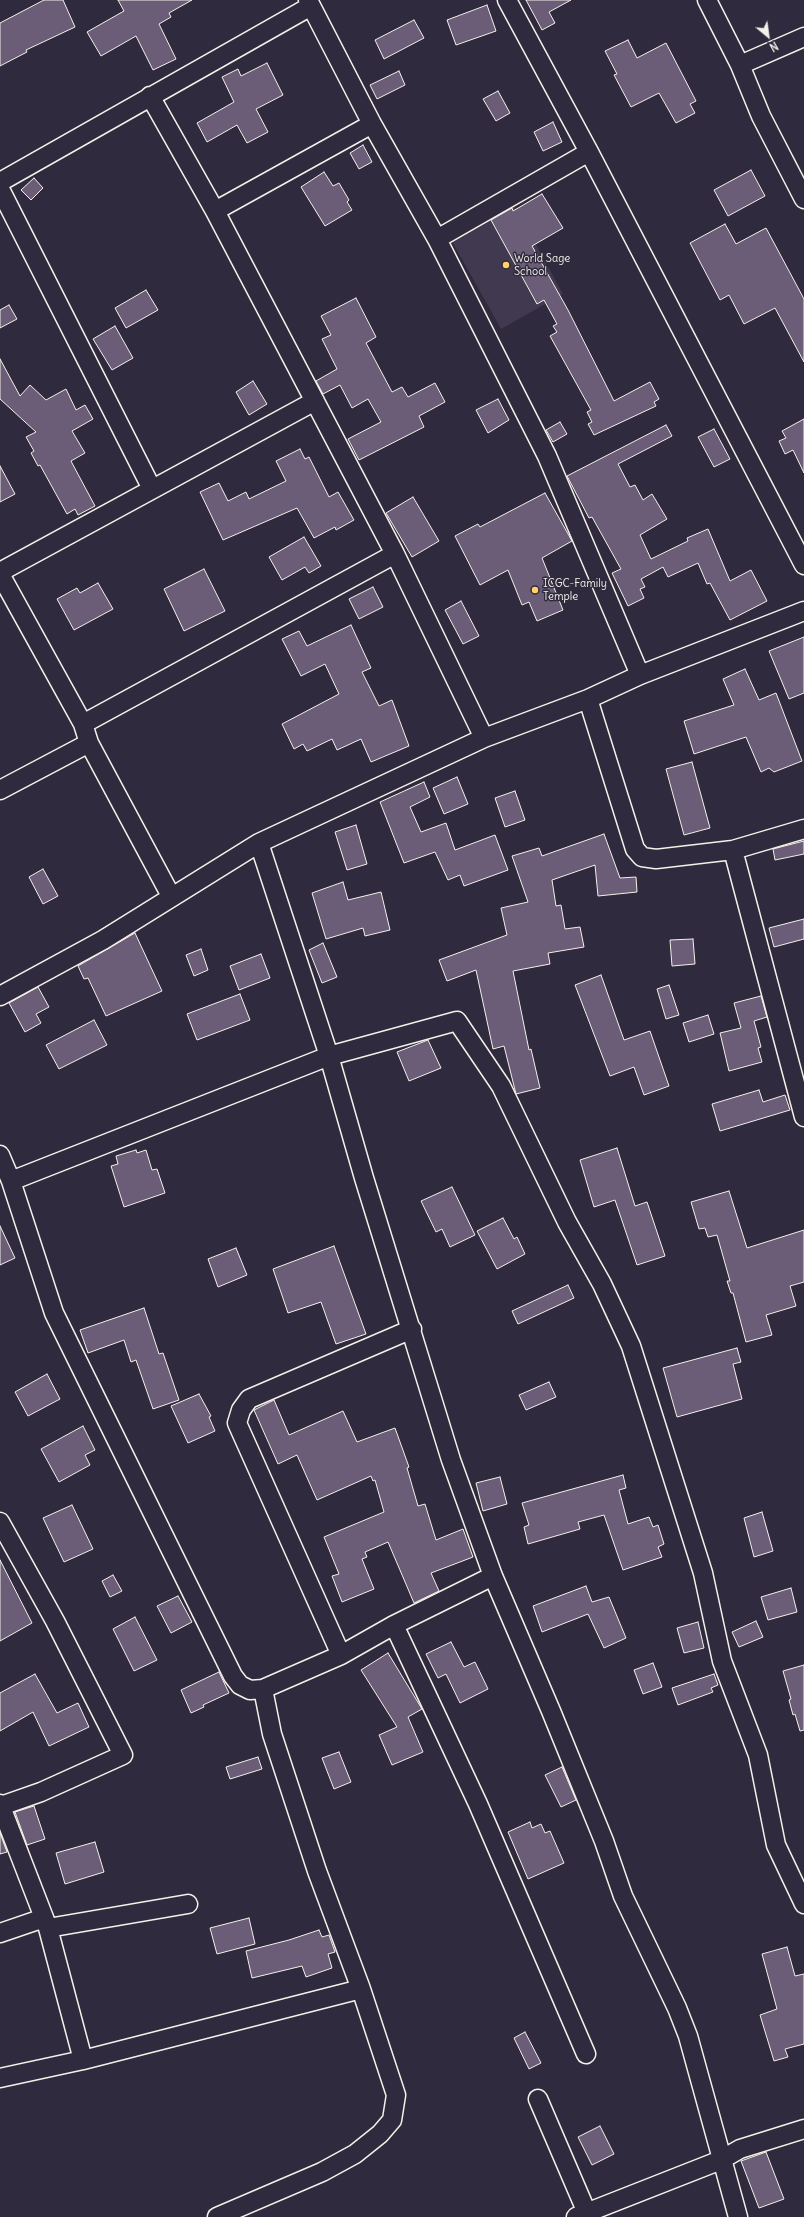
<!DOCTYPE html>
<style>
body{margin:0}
#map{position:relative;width:804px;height:2217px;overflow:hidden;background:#2f2a3d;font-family:Delius,sans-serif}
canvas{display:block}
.north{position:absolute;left:748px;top:16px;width:40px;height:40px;-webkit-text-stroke:3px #2f2a3d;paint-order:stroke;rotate:151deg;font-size:11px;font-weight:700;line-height:16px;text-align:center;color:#f4f1e8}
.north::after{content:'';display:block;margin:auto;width:14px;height:18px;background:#f4f1e8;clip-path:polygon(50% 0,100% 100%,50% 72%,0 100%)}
</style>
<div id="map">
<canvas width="804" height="2217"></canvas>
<div class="north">N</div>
</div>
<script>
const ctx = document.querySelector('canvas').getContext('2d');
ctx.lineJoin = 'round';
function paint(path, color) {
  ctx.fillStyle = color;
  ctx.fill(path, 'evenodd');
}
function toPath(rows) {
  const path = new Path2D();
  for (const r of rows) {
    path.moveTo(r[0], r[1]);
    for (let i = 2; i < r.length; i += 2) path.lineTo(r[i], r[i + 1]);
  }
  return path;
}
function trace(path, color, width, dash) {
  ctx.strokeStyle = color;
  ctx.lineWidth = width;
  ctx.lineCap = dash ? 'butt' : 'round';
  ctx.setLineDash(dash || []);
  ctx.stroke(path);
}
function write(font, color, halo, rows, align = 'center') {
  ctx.font = font + ' Delius,sans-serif';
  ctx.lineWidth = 3;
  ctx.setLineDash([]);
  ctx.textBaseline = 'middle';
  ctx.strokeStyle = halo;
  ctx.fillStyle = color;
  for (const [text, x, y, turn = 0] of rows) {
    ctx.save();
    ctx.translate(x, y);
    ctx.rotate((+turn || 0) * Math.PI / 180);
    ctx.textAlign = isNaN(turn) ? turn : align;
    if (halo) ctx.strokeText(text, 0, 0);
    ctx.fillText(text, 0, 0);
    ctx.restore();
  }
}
const built = toPath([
 [512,201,563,294,501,329,449,236]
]);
const building = toPath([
 [44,0,63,0,75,27,26,50,27,52,0,66,0,23,44,0],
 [118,0,192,0,169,13,171,17,159,24,176,59,153,70,136,36,101,56,87,32,124,11,118,0],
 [526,0,571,0,549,12,555,23,542,30,526,0],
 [487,5,496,31,456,45,447,20,487,5],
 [414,20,424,38,384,59,375,40,414,20],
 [628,40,637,58,666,43,696,101,690,104,695,113,676,123,659,93,631,107,614,75,617,74,605,51,628,40],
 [267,63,283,95,256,109,268,132,247,143,237,125,207,142,197,123,234,102,222,77,238,69,241,76,267,63],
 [399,71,405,85,377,99,370,85,399,71],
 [498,91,510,113,496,121,483,99,498,91],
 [553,122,562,142,543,151,534,132,553,122],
 [363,145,372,162,359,169,350,153,363,145],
 [751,170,765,196,728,216,714,190,751,170],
 [324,172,333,186,339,183,349,200,347,202,352,210,325,226,301,187,324,172],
 [34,178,43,188,31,200,21,190,34,178],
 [542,194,563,228,532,246,568,310,614,401,650,382,659,399,654,402,656,406,594,435,588,424,592,422,587,412,591,410,550,336,557,332,553,326,557,324,544,300,537,304,491,220,512,208,513,211,542,194],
 [725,224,736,244,766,228,804,299,804,362,775,308,744,324,729,295,720,300,690,243,725,224],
 [146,290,158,310,126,328,115,308,146,290],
 [356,298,376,337,366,343,392,392,402,387,408,397,435,383,445,402,419,416,424,427,359,460,348,439,381,422,368,399,352,408,340,385,323,394,316,381,337,369,322,339,331,335,321,316,356,298],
 [9,305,17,319,0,328,0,310,9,305],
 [115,326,133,358,112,370,93,339,115,326],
 [0,359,20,396,30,385,46,400,66,389,76,410,85,405,93,419,72,431,85,453,71,461,72,463,95,506,78,515,75,509,67,514,40,465,38,466,31,453,34,451,26,437,36,432,0,399,0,359],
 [253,381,267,404,249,415,236,392,253,381],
 [498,399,509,420,488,433,476,410,498,399],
 [804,419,804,473,793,450,785,454,779,441,786,438,782,431,804,419],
 [560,422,567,434,553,442,546,430,560,422],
 [666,425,672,436,618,464,630,487,635,485,643,500,652,494,667,519,640,535,651,559,688,541,687,538,708,529,730,581,751,570,767,601,730,620,710,583,707,584,698,563,668,577,663,567,641,579,645,587,640,589,644,598,628,606,612,573,621,569,592,517,589,518,567,476,666,425],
 [714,429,730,459,714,467,698,437,714,429],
 [300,449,305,459,309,457,329,497,338,492,354,520,336,530,335,527,314,538,297,508,223,540,200,492,219,483,228,501,246,492,249,499,286,481,276,461,300,449],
 [0,466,15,494,0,502,0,466],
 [545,493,572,541,542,558,563,610,537,621,529,602,522,605,508,570,480,585,455,536,478,524,480,527,545,493],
 [413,497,439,541,412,557,386,513,413,497],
 [304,537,321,566,309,573,305,567,282,580,269,557,304,537],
 [204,569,225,611,184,631,164,589,204,569],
 [98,583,113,609,74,630,57,599,77,588,80,593,98,583],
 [373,587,383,607,359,619,349,599,373,587],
 [461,601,479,636,463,644,445,610,461,601],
 [351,625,371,668,362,672,379,706,392,700,409,746,371,762,361,739,337,750,332,739,307,751,303,744,294,749,282,724,339,694,325,664,301,676,282,639,299,631,307,646,351,625],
 [804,637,804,693,789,699,769,651,804,637],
 [745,669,759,700,776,693,802,761,774,772,769,768,761,772,746,737,694,754,684,721,734,705,723,679,745,669],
 [692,762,710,828,684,835,666,769,692,762],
 [457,777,468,804,444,814,433,788,457,777],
 [424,782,430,797,410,807,421,832,446,823,455,850,495,835,508,870,464,886,460,875,448,880,435,852,404,863,380,802,424,782],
 [515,791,525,820,505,827,495,798,515,791],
 [356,825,367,864,347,870,335,832,356,825],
 [604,834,620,878,636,877,637,892,598,896,595,865,552,880,556,906,561,905,565,929,580,927,584,947,548,953,550,964,513,971,529,1050,531,1049,540,1088,516,1094,504,1046,493,1049,476,970,447,981,439,960,507,935,501,908,528,902,512,856,539,848,542,856,604,834],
 [804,841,804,854,775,860,773,849,804,841],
 [43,869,58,896,43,904,29,877,43,869],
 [343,882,348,900,381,892,390,930,365,936,363,928,326,939,312,893,343,882],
 [804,919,804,939,774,947,769,928,804,919],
 [135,933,162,991,106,1016,88,978,84,979,78,966,135,933],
 [693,939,695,964,672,966,670,940,693,939],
 [323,943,337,977,322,983,309,950,323,943],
 [201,949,208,970,194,976,186,955,201,949],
 [261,954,270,978,239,990,230,966,261,954],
 [601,975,624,1040,650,1031,669,1086,644,1095,634,1067,610,1076,575,985,601,975],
 [669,985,679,1015,666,1019,657,989,669,985],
 [38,987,49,1007,36,1014,41,1023,25,1032,9,1003,38,987],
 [240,994,250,1020,197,1040,187,1014,240,994],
 [761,996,767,1017,754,1021,761,1047,758,1048,762,1062,729,1071,720,1033,741,1028,734,1003,761,996],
 [708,1015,714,1034,689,1042,683,1023,708,1015],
 [94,1020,107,1045,59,1069,46,1045,94,1020],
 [428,1040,441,1068,409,1081,397,1052,428,1040],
 [759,1090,763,1102,785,1095,790,1110,720,1131,712,1104,759,1090],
 [617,1148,635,1206,647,1202,665,1256,637,1265,615,1200,594,1207,580,1160,617,1148],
 [136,1150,137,1153,146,1150,152,1170,157,1169,165,1193,124,1207,111,1166,118,1164,116,1156,136,1150],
 [452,1187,475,1235,450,1247,442,1229,436,1232,421,1201,452,1187],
 [729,1191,747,1248,804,1230,804,1282,790,1286,796,1306,766,1315,772,1335,746,1342,733,1293,731,1293,727,1281,730,1281,717,1235,708,1237,705,1228,699,1229,691,1202,729,1191],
 [503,1218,514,1239,517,1237,525,1254,497,1269,477,1231,503,1218],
 [0,1226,15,1258,0,1265,0,1226],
 [334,1246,366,1334,336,1344,321,1302,288,1313,273,1269,334,1246],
 [236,1248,247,1275,218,1287,208,1259,236,1248],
 [568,1285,574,1298,518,1324,512,1311,568,1285],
 [144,1308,159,1354,163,1353,179,1400,153,1409,136,1360,131,1362,124,1340,88,1353,80,1330,144,1308],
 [737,1348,741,1362,733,1364,742,1399,677,1417,663,1368,737,1348],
 [47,1374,60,1399,28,1416,15,1392,47,1374],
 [549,1382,556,1397,526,1410,519,1395,549,1382],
 [199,1394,211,1416,209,1417,215,1431,188,1443,171,1406,199,1394],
 [274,1400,289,1435,343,1411,357,1442,395,1428,409,1467,407,1468,418,1506,425,1504,436,1540,463,1529,473,1557,431,1573,439,1591,414,1603,388,1542,365,1552,367,1557,362,1559,374,1589,342,1602,332,1576,339,1574,324,1537,384,1512,375,1480,373,1481,371,1476,317,1500,297,1455,278,1464,254,1410,274,1400],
 [83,1426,95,1450,85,1455,90,1465,59,1482,41,1449,83,1426],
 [623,1475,626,1488,619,1490,628,1524,649,1517,653,1527,658,1525,664,1544,658,1547,662,1557,623,1570,604,1515,578,1522,580,1529,528,1544,524,1527,529,1525,522,1503,623,1475],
 [500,1477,507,1504,483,1511,476,1483,500,1477],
 [72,1505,93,1549,64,1562,43,1518,72,1505],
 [762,1512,773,1551,754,1557,744,1518,762,1512],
 [0,1560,32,1623,0,1641,0,1560],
 [113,1575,122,1591,110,1597,102,1581,113,1575],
 [586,1586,592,1602,609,1597,626,1638,604,1648,588,1614,542,1632,533,1606,586,1586],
 [791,1588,797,1612,768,1620,761,1597,791,1588],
 [178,1596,192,1622,171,1633,157,1606,178,1596],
 [135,1617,157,1660,134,1671,113,1629,135,1617],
 [756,1621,763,1637,739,1647,732,1632,756,1621],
 [698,1622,704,1648,684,1653,677,1628,698,1622],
 [451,1642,464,1667,475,1662,488,1689,460,1703,446,1674,438,1678,426,1654,451,1642],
 [388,1653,422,1709,408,1717,423,1752,392,1765,379,1735,397,1727,361,1670,388,1653],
 [653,1663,662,1687,643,1694,634,1670,653,1663],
 [804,1665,804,1730,800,1731,795,1714,793,1715,789,1700,791,1699,783,1671,804,1665],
 [219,1672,229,1693,203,1705,204,1707,191,1713,181,1690,219,1672],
 [35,1674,57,1713,78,1703,89,1727,49,1746,33,1712,0,1731,0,1693,35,1674],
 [714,1674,718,1685,711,1688,713,1692,678,1705,672,1688,714,1674],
 [339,1752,351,1782,334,1789,322,1758,339,1752],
 [258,1757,262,1769,230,1779,226,1767,258,1757],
 [562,1767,576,1800,561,1807,545,1775,562,1767],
 [34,1806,45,1839,27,1845,15,1812,34,1806],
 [530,1822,532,1828,541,1824,545,1833,550,1831,564,1863,528,1879,508,1832,530,1822],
 [0,1833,7,1852,0,1854,0,1833],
 [95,1842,104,1872,65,1884,56,1853,95,1842],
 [249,1918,255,1944,217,1954,210,1928,249,1918],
 [319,1930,322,1937,329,1935,335,1952,328,1954,332,1968,306,1977,302,1966,252,1978,246,1951,289,1940,319,1930],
 [787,1947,795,1976,804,1974,804,2044,785,2049,788,2057,774,2061,760,2015,777,2009,762,1954,787,1947],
 [525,2032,541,2063,529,2069,514,2038,525,2032],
 [600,2126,614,2154,592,2165,578,2137,600,2126],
 [766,2152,784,2199,759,2208,741,2161,766,2152]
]);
const minor = toPath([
 [308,0,372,124,437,239,547,456,640,675],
 [507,0,589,152,804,565],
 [707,0,740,65,761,116,804,199],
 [740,65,804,37],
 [150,96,215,211,395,554,484,738],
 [0,182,311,6],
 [0,189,152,489],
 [215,211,372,124],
 [437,239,589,152],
 [0,572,315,401],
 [0,574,83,724,89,743,171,896],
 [588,699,635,849,642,857,656,859,733,850,804,829],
 [83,724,395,554],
 [0,790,89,743],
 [259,843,329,1056,364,1178,451,1460,493,1576,551,1711,604,1841,623,1896,677,2008,688,2036,738,2217],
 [733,850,804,1117],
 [0,996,103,940,259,843,484,738,588,699,640,675,804,611],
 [0,1155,11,1181,54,1313,233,1676,240,1685,250,1690,263,1689,341,1655,394,1625,493,1576],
 [11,1181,329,1056,457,1021,501,1086,567,1222,602,1284,631,1346,703,1573,722,1661,758,1755,776,1845,804,1904],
 [0,1522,55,1621,123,1755,41,1792,1,1806],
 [394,1625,478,1804,586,2054],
 [341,1655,237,1423,241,1410,249,1399,412,1329],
 [0,1804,48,1928,83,2060],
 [48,1928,188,1904],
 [0,1933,44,1918],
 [0,2078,83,2060,361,1989],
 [538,2099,587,2213],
 [217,2217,322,2172,355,2154,380,2134,392,2120,396,2095,361,1989,317,1871,272,1734,263,1689],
 [576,2217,721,2160,740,2149,804,2129]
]);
const markers = [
 [506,265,4,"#ffd166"],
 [535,590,4,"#ffd166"]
];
const poiNames = [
 ["World Sage",514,259],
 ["School",514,272],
 ["ICGC-Family",543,584],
 ["Temple",543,597]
];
paint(built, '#41394f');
paint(building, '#6b5c78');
trace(building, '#f4f1e8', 1);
trace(minor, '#f4f1e8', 21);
trace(minor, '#2f2a3d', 18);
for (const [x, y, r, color] of markers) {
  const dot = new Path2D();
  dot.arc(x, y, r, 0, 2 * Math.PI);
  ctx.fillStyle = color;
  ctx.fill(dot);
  trace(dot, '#2f2a3d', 1.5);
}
write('11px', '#f4f1e8', '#2f2a3d', poiNames, 'left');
</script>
